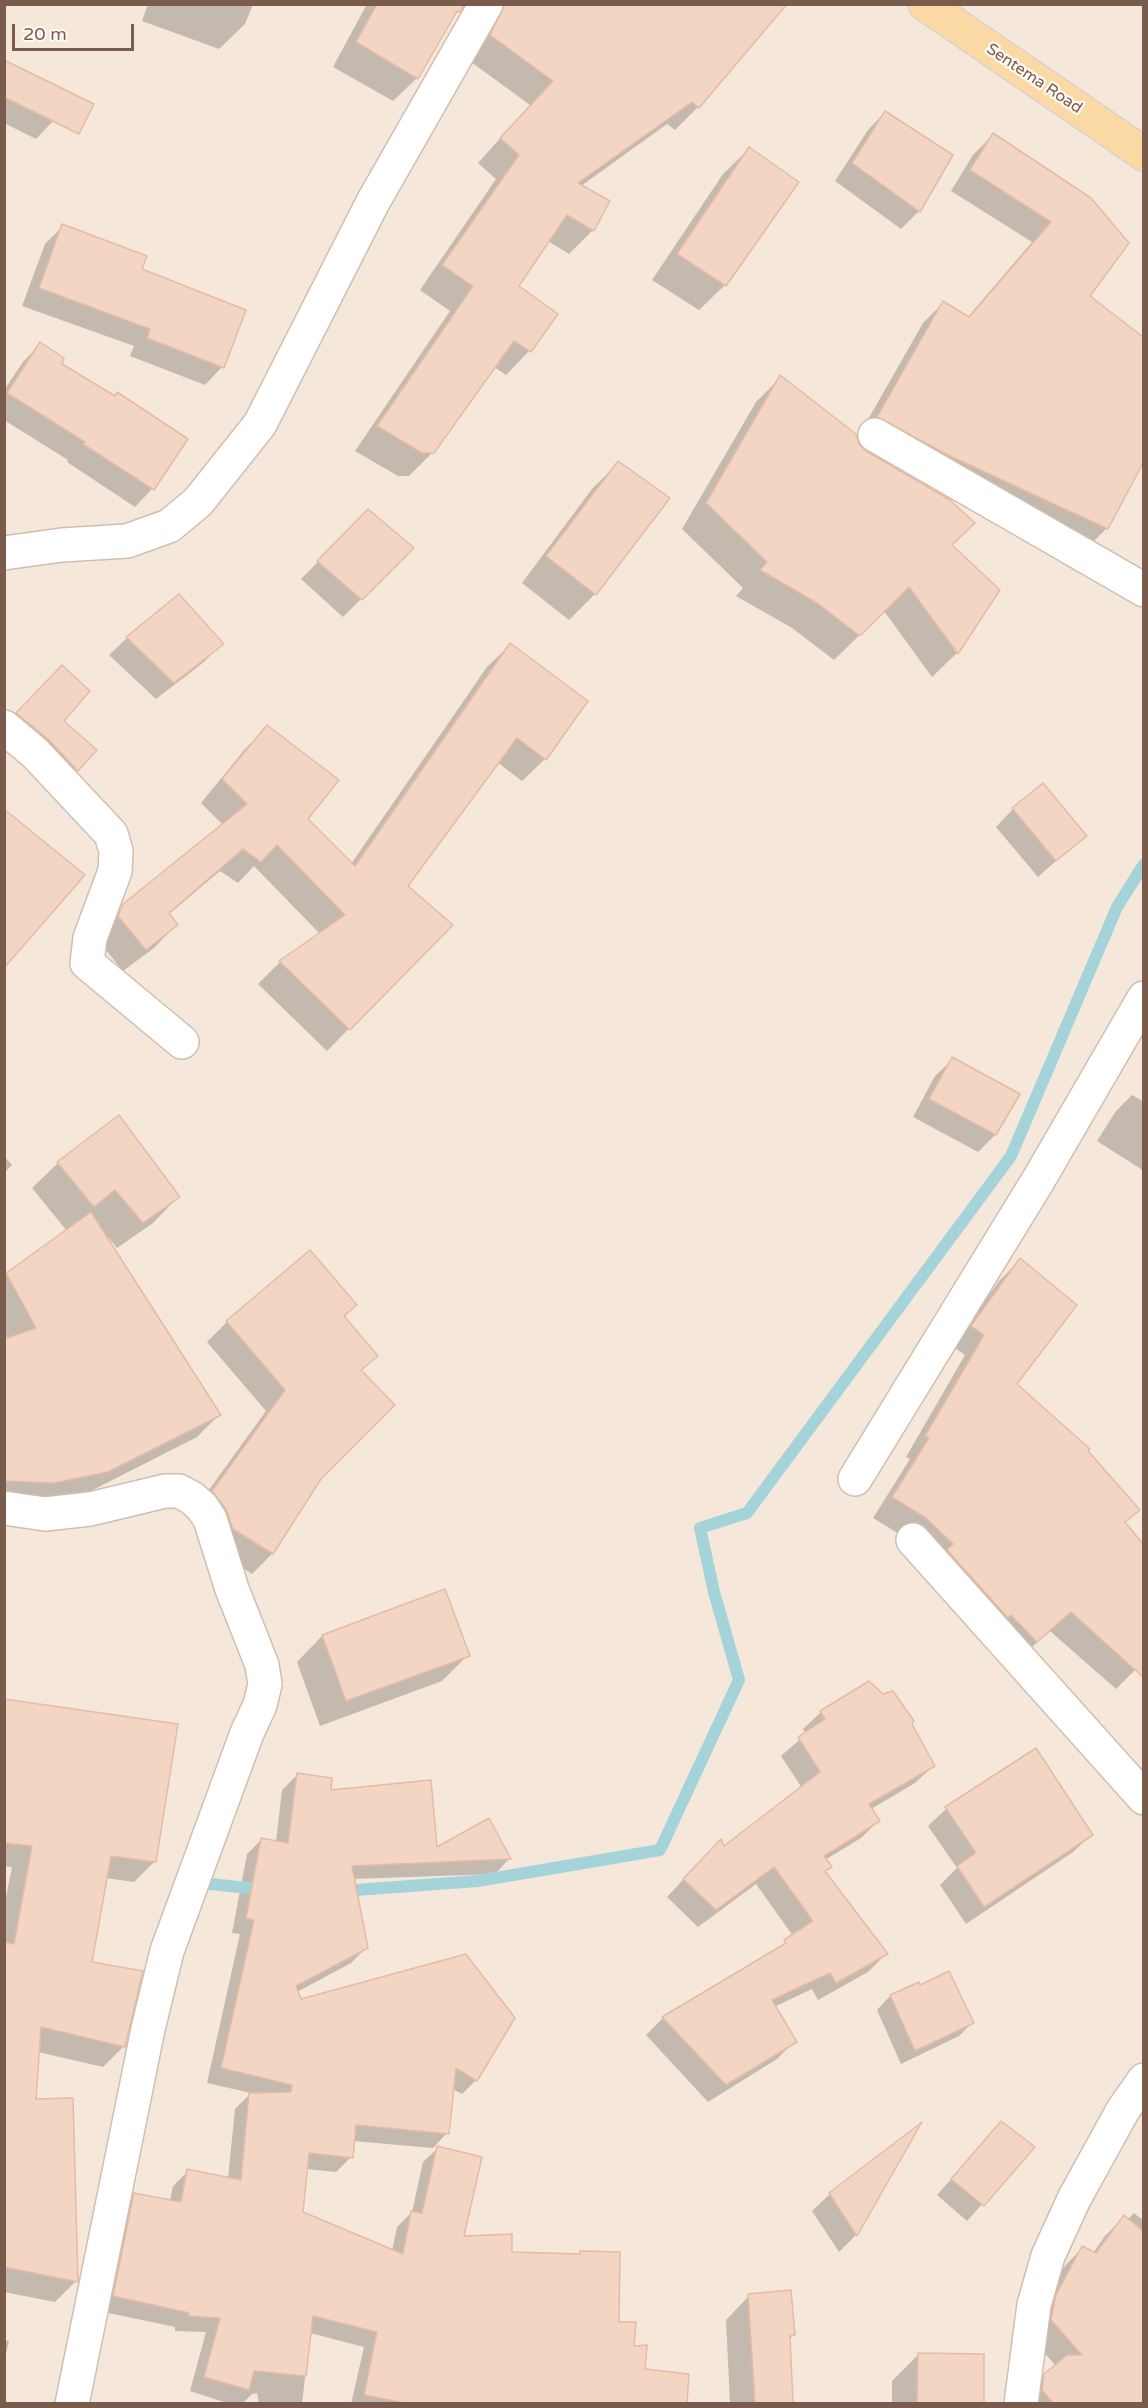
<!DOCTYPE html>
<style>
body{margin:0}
#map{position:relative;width:1148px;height:2408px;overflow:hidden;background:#fdf6ec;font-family:"Varela Round",sans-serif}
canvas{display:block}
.frame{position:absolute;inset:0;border:6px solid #7a5c4d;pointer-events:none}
.scale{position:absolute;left:12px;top:24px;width:122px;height:27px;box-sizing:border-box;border:3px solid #7a5c4d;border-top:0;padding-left:8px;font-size:18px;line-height:21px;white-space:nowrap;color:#7a5c4d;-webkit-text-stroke:4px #fffaf3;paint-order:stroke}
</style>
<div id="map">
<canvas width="1148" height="2408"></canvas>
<div class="frame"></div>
<div class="scale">20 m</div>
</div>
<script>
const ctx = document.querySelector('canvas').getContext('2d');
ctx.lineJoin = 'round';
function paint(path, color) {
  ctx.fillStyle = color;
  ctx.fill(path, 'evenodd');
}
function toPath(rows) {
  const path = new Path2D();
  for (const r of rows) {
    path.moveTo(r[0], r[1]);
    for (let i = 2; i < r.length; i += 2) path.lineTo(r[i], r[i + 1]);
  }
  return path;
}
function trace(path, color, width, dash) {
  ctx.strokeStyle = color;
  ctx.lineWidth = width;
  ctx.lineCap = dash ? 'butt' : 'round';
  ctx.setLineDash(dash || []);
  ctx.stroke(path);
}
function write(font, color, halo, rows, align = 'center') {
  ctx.font = font + ' "Varela Round",sans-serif';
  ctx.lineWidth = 4.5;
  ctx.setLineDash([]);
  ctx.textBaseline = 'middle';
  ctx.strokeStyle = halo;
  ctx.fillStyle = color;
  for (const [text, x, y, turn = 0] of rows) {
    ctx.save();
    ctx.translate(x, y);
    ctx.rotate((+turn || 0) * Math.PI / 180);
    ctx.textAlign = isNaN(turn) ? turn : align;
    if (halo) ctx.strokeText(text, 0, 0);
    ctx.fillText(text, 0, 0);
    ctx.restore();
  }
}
const residential = toPath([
 [5,5,1143,5,1143,2403,5,2403]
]);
const shadow = toPath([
 [148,4,253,4,245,24,219,49,142,21],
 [367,4,785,4,698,107,675,130,667,124,581,186,593,230,569,254,548,241,517,286,556,315,529,351,506,375,494,367,433,452,409,476,398,476,355,451,450,311,420,290,496,179,478,163,530,105,467,59,471,11,462,8,451,19,417,78,393,101,333,67],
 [4,63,53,121,36,139,4,123],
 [885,112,951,156,919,211,901,229,835,181,868,130],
 [993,135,1090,200,1088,296,1144,339,1144,460,1107,528,1087,548,927,475,858,437,923,323,943,303,967,318,1032,242,951,191,973,155],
 [749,149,725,285,699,310,652,280,723,174],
 [63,226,140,270,222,367,205,385,130,356,134,346,22,306,45,244],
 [40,344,61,365,186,439,152,489,135,507,67,462,68,460,4,420,4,390,23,362],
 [781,377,857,445,950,546,998,591,957,653,932,677,884,611,834,660,792,628,736,596,743,588,682,529,756,402],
 [618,463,595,594,569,620,522,583,592,489],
 [368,511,412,548,343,617,301,579],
 [179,596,221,644,204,662,156,699,109,655,127,638],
 [510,645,586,701,545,759,522,781,497,762,406,886,451,925,327,1051,258,984,280,962,320,934,254,866,238,883,220,871,168,915,176,925,154,948,123,971,97,939,101,928,124,905,223,825,201,803,245,749,267,727,306,819,351,864,487,667],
 [44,684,62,721,94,750,59,788,4,726],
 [1013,809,1085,835,1038,877,996,827],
 [953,1059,995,1135,978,1152,913,1117,935,1076],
 [1132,1095,1144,1102,1144,1171,1097,1141,1116,1111],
 [119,1117,178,1197,153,1223,117,1248,109,1238,107,1240,219,1415,197,1437,85,1494,4,1503,4,1341,8,1339,4,1332,4,1277,67,1231,32,1188,58,1163],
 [4,1156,12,1165,4,1173],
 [1020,1260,1015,1384,1086,1451,1138,1510,1124,1523,1144,1546,1144,1661,1116,1689,1050,1631,1016,1661,906,1538,873,1518,910,1459,906,1457,965,1355,952,1346,1000,1280],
 [355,1305,343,1318,376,1356,360,1371,320,1478,272,1554,252,1574,213,1549,193,1512,266,1411,207,1342,227,1322],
 [322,1636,468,1655,442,1681,320,1726,297,1662],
 [4,1700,155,1861,134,1882,106,1878,90,1963,124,2046,103,2067,38,2052,35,2101,76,2281,55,2302,4,2292,4,1907,12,1867,4,1866],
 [821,1712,911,1724,933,1766,915,1783,871,1809,878,1821,861,1838,825,1860,830,1867,824,1873,886,1954,868,1972,818,2000,812,1989,774,2007,795,2041,777,2059,708,2102,646,2035,663,2018,774,1952,793,1936,756,1884,698,1927,667,1897,703,1858,723,1848,802,1788,781,1756,806,1734,803,1729],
 [1035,1750,1091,1835,1073,1852,966,1924,940,1885,957,1868,928,1826,946,1809],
 [297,1775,436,1849,488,1820,509,1859,495,1874,353,1879,366,1948,351,1963,297,1992,300,2001,465,1956,476,2080,462,2094,452,2089,447,2133,433,2148,353,2141,351,2157,336,2172,306,2169,301,2213,392,2251,397,2227,412,2212,423,2162,438,2148,462,2238,511,2253,578,2255,581,2253,644,2370,687,2376,685,2404,351,2404,364,2347,310,2333,302,2404,259,2404,257,2393,252,2394,242,2404,230,2404,190,2391,206,2332,175,2331,175,2327,99,2311,120,2209,134,2194,170,2201,173,2186,188,2171,228,2179,235,2109,251,2093,207,2083,240,1934,232,1933,247,1854,262,1839,276,1842,282,1790],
 [890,1996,973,2022,959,2036,901,2064,877,2010],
 [1001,2123,1033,2148,967,2221,937,2195],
 [917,2128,856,2235,839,2252,812,2211,830,2194],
 [1134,2213,1144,2221,1144,2404,1024,2404,1026,2395,1056,2366,1033,2340,1038,2315,1064,2267,1082,2248,1093,2253,1105,2236,1124,2217,1127,2220],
 [750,2295,794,2335,788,2340,792,2404,730,2404,726,2320],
 [4,2340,9,2341,4,2362],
 [918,2355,983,2356,982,2404,892,2404,892,2381]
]);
const stream = toPath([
 [193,1882,265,1890],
 [342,1891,478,1881,660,1850,739,1680,714,1592,700,1528,747,1513,1011,1156,1117,907,1144,864]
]);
const building = toPath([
 [377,4,464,4,460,12,457,11,418,79,356,42,377,4],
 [505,4,787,4,699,108,692,102,578,183,610,201,594,231,567,215,519,286,558,314,531,352,514,341,434,453,422,453,377,426,473,286,442,265,519,155,500,138,553,81,490,35,505,4],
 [4,60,94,104,79,134,4,97,4,60],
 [885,111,953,155,920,212,852,163,885,111],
 [993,133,1091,198,1129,243,1090,296,1143,337,1143,463,1108,529,948,455,877,417,943,301,969,317,1051,222,970,170,993,133],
 [749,147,799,182,726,286,677,254,749,147],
 [62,224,147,256,142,269,246,310,224,368,147,338,150,329,39,288,62,224],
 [40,342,64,358,62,364,115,396,117,392,188,439,154,490,83,444,85,442,7,393,40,342],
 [780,375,856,434,859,444,866,451,950,500,975,523,952,545,1000,590,958,654,909,587,860,636,817,603,760,570,767,562,706,503,780,375],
 [618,461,670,498,596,595,546,556,618,461],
 [368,509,414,548,362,600,317,561,368,509],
 [179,594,224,644,174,683,126,637,179,594],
 [510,643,588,701,546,760,517,738,408,886,453,925,350,1030,279,961,345,915,277,845,261,862,243,849,169,913,178,925,146,950,118,916,123,904,247,804,222,779,267,725,339,780,308,819,355,866,510,643],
 [62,665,90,691,64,721,97,750,78,771,49,740,16,713,62,665],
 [1043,783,1087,836,1056,861,1012,808,1043,783],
 [4,809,85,875,4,968,4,809],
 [952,1057,1020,1094,996,1135,929,1099,952,1057],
 [119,1115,180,1197,143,1223,115,1190,94,1207,57,1162,119,1115],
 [91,1212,221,1415,108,1472,54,1483,4,1481,4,1339,36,1328,6,1273,91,1212],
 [310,1250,357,1305,344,1316,378,1356,361,1370,395,1405,321,1479,273,1554,233,1529,226,1509,212,1491,285,1390,226,1321,310,1250],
 [1020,1258,1077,1305,1017,1384,1090,1449,1088,1451,1140,1510,1125,1522,1143,1544,1143,1677,1071,1612,1037,1642,1011,1615,1008,1618,947,1550,953,1544,926,1518,892,1497,929,1438,925,1436,984,1335,971,1326,1020,1258],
 [445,1589,470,1656,346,1701,322,1635,445,1589],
 [869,1681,883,1694,893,1691,914,1721,912,1724,935,1766,869,1804,880,1821,824,1856,832,1867,825,1871,888,1954,836,1983,830,1973,772,2000,797,2042,726,2085,662,2017,786,1943,784,1940,813,1921,774,1867,716,1910,683,1879,721,1839,724,1846,820,1772,798,1737,825,1719,820,1711,869,1681],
 [4,1699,178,1724,156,1862,111,1856,92,1962,143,1971,125,2047,41,2027,36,2099,73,2098,78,2282,4,2267,4,1942,14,1944,32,1846,4,1843,4,1699],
 [1036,1748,1093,1835,984,1907,957,1866,976,1853,945,1807,1036,1748],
 [297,1773,332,1778,331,1790,431,1780,437,1847,489,1818,511,1859,352,1866,368,1948,296,1986,301,1999,466,1954,515,2018,477,2081,456,2068,449,2134,356,2125,353,2158,309,2153,303,2212,403,2254,411,2211,422,2213,437,2146,482,2157,464,2236,512,2234,512,2252,580,2254,580,2251,620,2252,619,2322,636,2322,634,2346,647,2345,645,2369,689,2374,687,2403,405,2403,364,2395,377,2332,313,2316,306,2376,254,2371,249,2390,204,2377,220,2318,189,2316,189,2313,113,2296,134,2193,181,2202,187,2169,241,2180,249,2093,291,2092,292,2085,221,2068,254,1920,246,1918,261,1838,288,1843,297,1773],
 [949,1971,974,2023,915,2051,890,1995,919,1982,920,1985,949,1971],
 [1001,2121,1035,2147,984,2206,951,2179,1001,2121],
 [922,2122,857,2236,829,2193,922,2122],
 [1124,2215,1143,2231,1143,2403,1053,2403,1042,2390,1044,2374,1067,2355,1082,2355,1051,2320,1056,2295,1082,2246,1096,2253,1124,2215],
 [791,2290,795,2335,790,2336,793,2403,755,2403,748,2294,791,2290],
 [918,2353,984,2354,984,2403,917,2403,918,2353]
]);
const minor = toPath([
 [875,435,1144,590],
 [4,553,62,545,127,541,169,526,198,502,260,424,373,202,486,4],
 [4,727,35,753,111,834,116,851,115,871,90,938,87,963,182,1042],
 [855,1479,1039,1179,1144,998],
 [4,1508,45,1514,90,1509,165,1491,179,1491,192,1498,202,1507,210,1519,232,1589,262,1665,265,1684,260,1705,247,1733,167,1951,148,2029,72,2404],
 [913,1540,1144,1798],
 [1021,2404,1034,2305,1048,2256,1074,2199,1123,2110,1144,2080]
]);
const major = toPath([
 [925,4,1144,154]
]);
const streetNames = [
 ["Sentema Road",1034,79,34]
];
paint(residential, '#f5e8da');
paint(shadow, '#0003');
trace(stream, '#a5d3da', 12);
paint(building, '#f3d5c3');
trace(building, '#e6bba3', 1.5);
trace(minor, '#d1beb0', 36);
trace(major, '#dad1cd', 36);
trace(minor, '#fff', 33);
trace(major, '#fbd9a5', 33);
write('16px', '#7a5c4d', '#fffaf3', streetNames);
</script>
